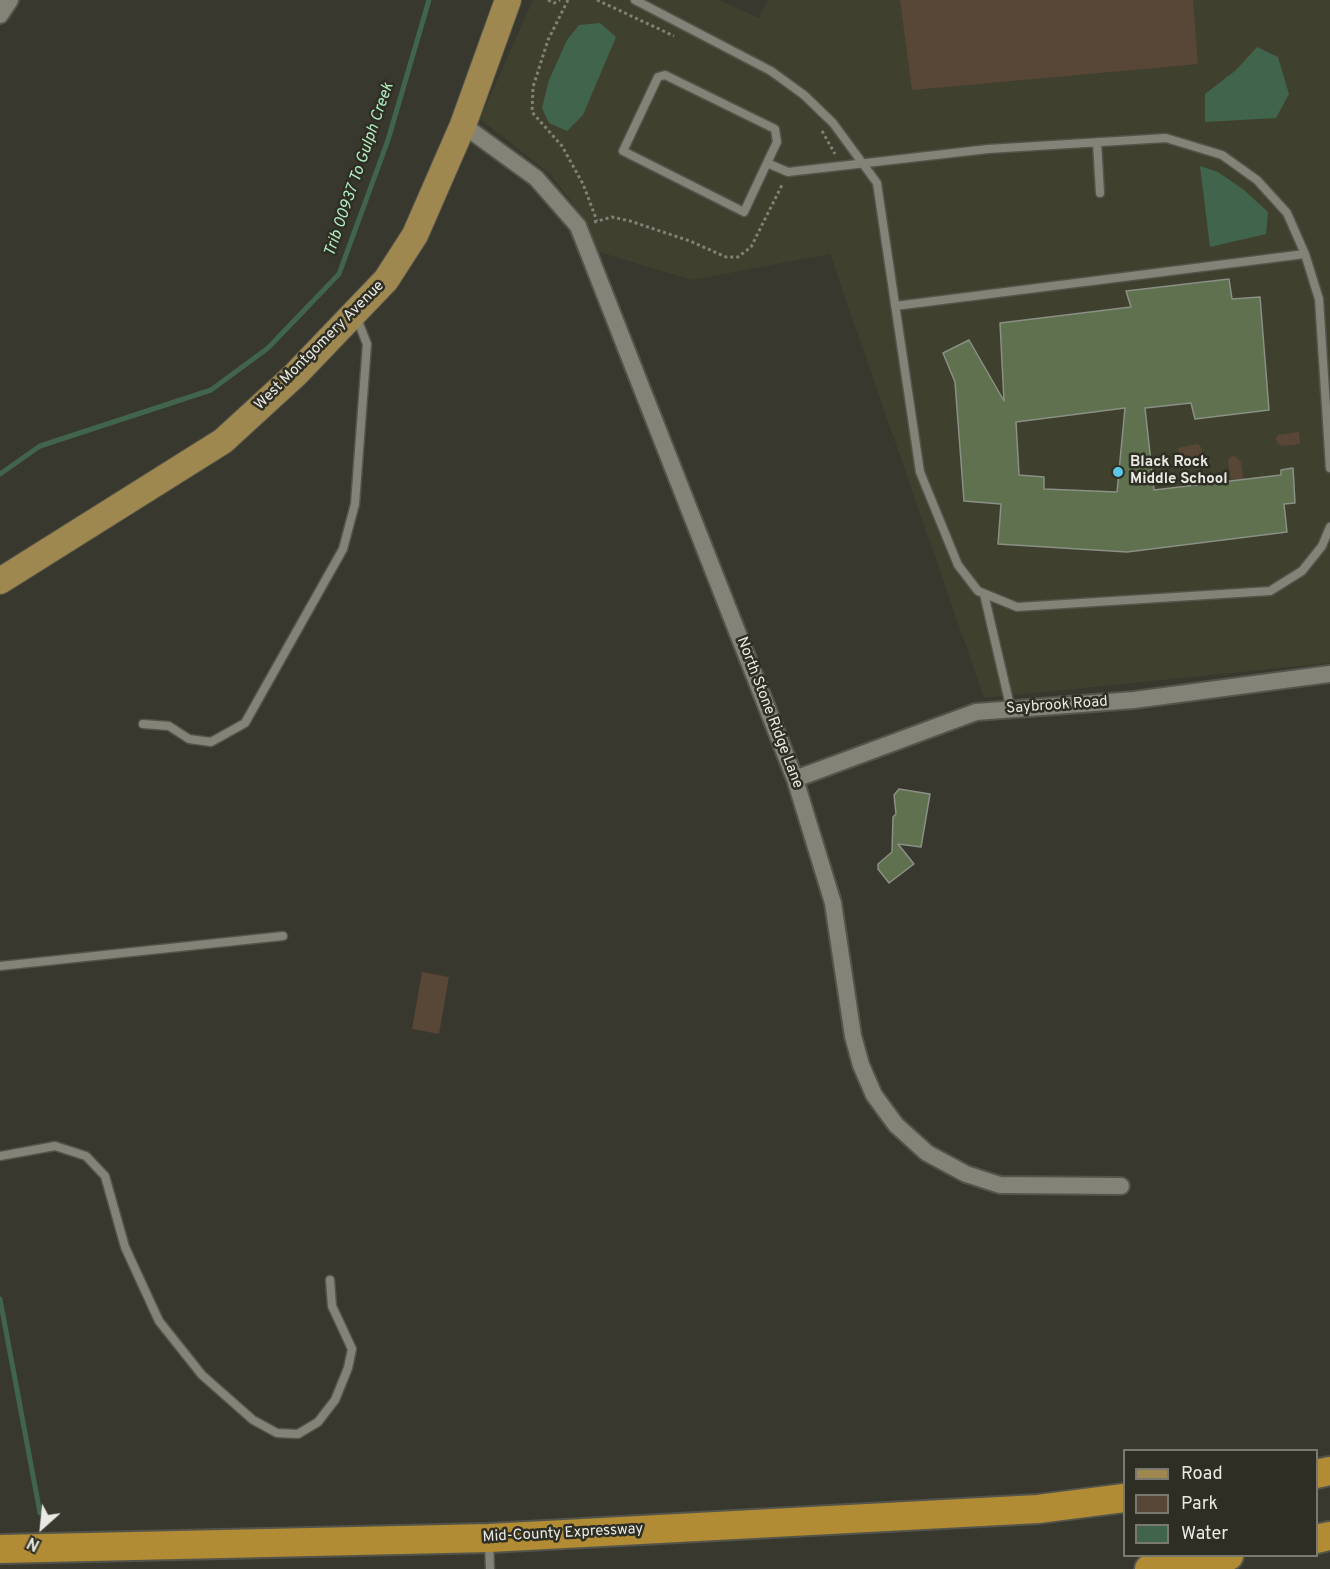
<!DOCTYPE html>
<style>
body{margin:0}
#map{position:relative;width:1330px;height:1569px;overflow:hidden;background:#38382e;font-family:Overpass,sans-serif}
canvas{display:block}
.legend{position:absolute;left:1123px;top:1449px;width:195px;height:108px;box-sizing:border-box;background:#2e2e24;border:2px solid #797970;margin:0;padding:8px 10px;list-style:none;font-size:18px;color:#e9e9e3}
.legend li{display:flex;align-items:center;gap:12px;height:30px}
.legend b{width:30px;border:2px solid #797970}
.north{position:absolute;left:12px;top:1497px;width:60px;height:60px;-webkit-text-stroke:4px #2e2e24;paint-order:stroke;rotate:207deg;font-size:16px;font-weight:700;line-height:24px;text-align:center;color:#e9e9e3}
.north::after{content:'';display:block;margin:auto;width:21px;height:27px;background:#e9e9e3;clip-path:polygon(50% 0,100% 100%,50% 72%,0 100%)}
</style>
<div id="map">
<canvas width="1330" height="1569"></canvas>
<ul class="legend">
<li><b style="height:8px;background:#9f884f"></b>Road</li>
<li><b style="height:16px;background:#584636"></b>Park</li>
<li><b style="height:16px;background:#41644c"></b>Water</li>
</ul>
<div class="north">N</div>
</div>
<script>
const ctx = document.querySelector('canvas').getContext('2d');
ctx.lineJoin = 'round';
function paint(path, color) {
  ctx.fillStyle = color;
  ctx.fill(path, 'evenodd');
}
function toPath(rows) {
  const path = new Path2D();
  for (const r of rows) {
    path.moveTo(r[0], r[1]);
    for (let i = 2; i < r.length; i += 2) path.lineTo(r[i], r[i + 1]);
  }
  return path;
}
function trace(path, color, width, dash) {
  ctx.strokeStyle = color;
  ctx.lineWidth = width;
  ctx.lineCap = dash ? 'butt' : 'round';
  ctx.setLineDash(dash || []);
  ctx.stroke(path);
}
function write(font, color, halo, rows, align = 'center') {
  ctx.font = font + ' Overpass,sans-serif';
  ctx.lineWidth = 5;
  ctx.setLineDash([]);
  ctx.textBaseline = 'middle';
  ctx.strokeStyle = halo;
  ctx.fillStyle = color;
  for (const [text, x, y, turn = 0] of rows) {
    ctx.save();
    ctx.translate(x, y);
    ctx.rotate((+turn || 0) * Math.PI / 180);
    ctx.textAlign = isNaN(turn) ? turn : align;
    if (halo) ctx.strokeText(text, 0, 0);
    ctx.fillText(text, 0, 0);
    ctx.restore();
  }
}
const built = toPath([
 [533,0,719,0,759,18,768,0,1330,0,1330,663,984,698,830,254,692,280,599,252,588,223,550,174,480,119]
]);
const green = toPath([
 [900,0,1193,0,1198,64,912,90],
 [1299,432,1300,444,1281,446,1277,443,1276,438,1278,435],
 [1197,444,1201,447,1202,452,1200,456,1179,459,1178,448],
 [1235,456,1241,462,1243,479,1231,480,1228,461,1230,457],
 [422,972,449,977,439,1034,412,1029]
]);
const water = toPath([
 [600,23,616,37,583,115,567,131,549,123,542,108,549,80,567,40,579,25],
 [1257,47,1278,57,1289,94,1276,118,1205,122,1205,94,1236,70],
 [1200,166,1218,172,1244,190,1268,212,1266,234,1210,247]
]);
const stream = toPath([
 [0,474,40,446,211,390,268,348,339,274,388,140,429,0],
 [0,1299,40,1513]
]);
const building = toPath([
 [1229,279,1232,299,1260,297,1269,410,1195,419,1191,403,1145,408,1154,490,1281,475,1281,470,1293,468,1295,503,1284,504,1287,532,1127,552,998,544,1001,504,964,501,955,382,943,353,969,340,1004,401,1000,323,1131,307,1126,291,1229,279],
 [1125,408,1117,492,1044,489,1044,477,1019,475,1016,422,1125,408],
 [899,789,930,794,921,847,898,844,914,864,889,883,878,869,878,864,892,852,893,817,896,814,894,795,899,789]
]);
const path = toPath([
 [548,0,554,3,560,0],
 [568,0,548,40,533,87,532,112,562,146,583,184,597,221],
 [597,0,674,36],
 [822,131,835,154],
 [594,222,612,217,630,221,690,241,726,257,738,257,751,247,783,183]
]);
const service = toPath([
 [635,0,771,71,804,95,833,123,877,183,920,472,958,565,978,591,1017,607,1270,591,1302,571,1322,546,1330,527],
 [1097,142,1100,193],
 [767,163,744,212,623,151,658,77,665,75,775,129,777,142,767,163,788,172,988,149,1166,138,1222,155,1257,180,1287,213,1305,254,1319,299,1330,468],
 [895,306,1305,254],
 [984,594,1011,710],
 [143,724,169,726,189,739,211,742,245,723,343,549,355,504,367,344,356,316],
 [0,966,283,936],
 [0,1156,55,1146,86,1156,105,1176,125,1247,159,1321,202,1375,253,1420,277,1433,298,1434,318,1422,335,1400,348,1368,352,1349,332,1306,330,1280],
 [489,1542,490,1569]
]);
const minor = toPath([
 [0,15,10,0],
 [463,125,536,178,578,226,795,779,833,903,853,1036,861,1065,874,1095,896,1125,927,1153,966,1174,1000,1185,1121,1186],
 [795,779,976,712,1134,700,1330,674]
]);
const primary = toPath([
 [0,581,223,441,295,375,386,280,415,235,463,125,508,0]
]);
const motorway = toPath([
 [1316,1474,1330,1471],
 [1316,1539,1330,1536],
 [0,1549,489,1538,1038,1509,1124,1498],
 [1149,1569,1229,1556]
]);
const markers = [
 [1118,472,6,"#5dc7e8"]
];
const streetNames = [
 ["West Montgomery Avenue",320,346,-45],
 ["Saybrook Road",1057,706,-4],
 ["North Stone Ridge Lane",769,713,69],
 ["Mid-County Expressway",563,1534,-3]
];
const poiNames = [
 ["Black Rock",1130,463],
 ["Middle School",1130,480]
];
const waterNames = [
 ["Trib 00937 To Gulph Creek",360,170,-71]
];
paint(built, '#40402f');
paint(green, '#584636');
paint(water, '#41644c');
trace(stream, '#41644c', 5);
paint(building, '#5f714f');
trace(building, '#8a9085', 1.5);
trace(service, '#54544b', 11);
trace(minor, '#54544b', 20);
trace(primary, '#54544b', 28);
trace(motorway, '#54544b', 32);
trace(path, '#818178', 3, [3, 3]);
trace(service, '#838377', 8);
trace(minor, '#838377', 16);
trace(primary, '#9f884f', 26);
trace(motorway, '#b18c35', 28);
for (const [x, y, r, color] of markers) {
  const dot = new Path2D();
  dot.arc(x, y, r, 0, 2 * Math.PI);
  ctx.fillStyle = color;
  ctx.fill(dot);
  trace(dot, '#2e2e24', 2);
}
write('15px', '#e9e9e3', '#2e2e24', streetNames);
write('bold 15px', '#e9e9e3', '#2e2e24', poiNames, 'left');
write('italic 16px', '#b0edc1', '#2e2e24', waterNames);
</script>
